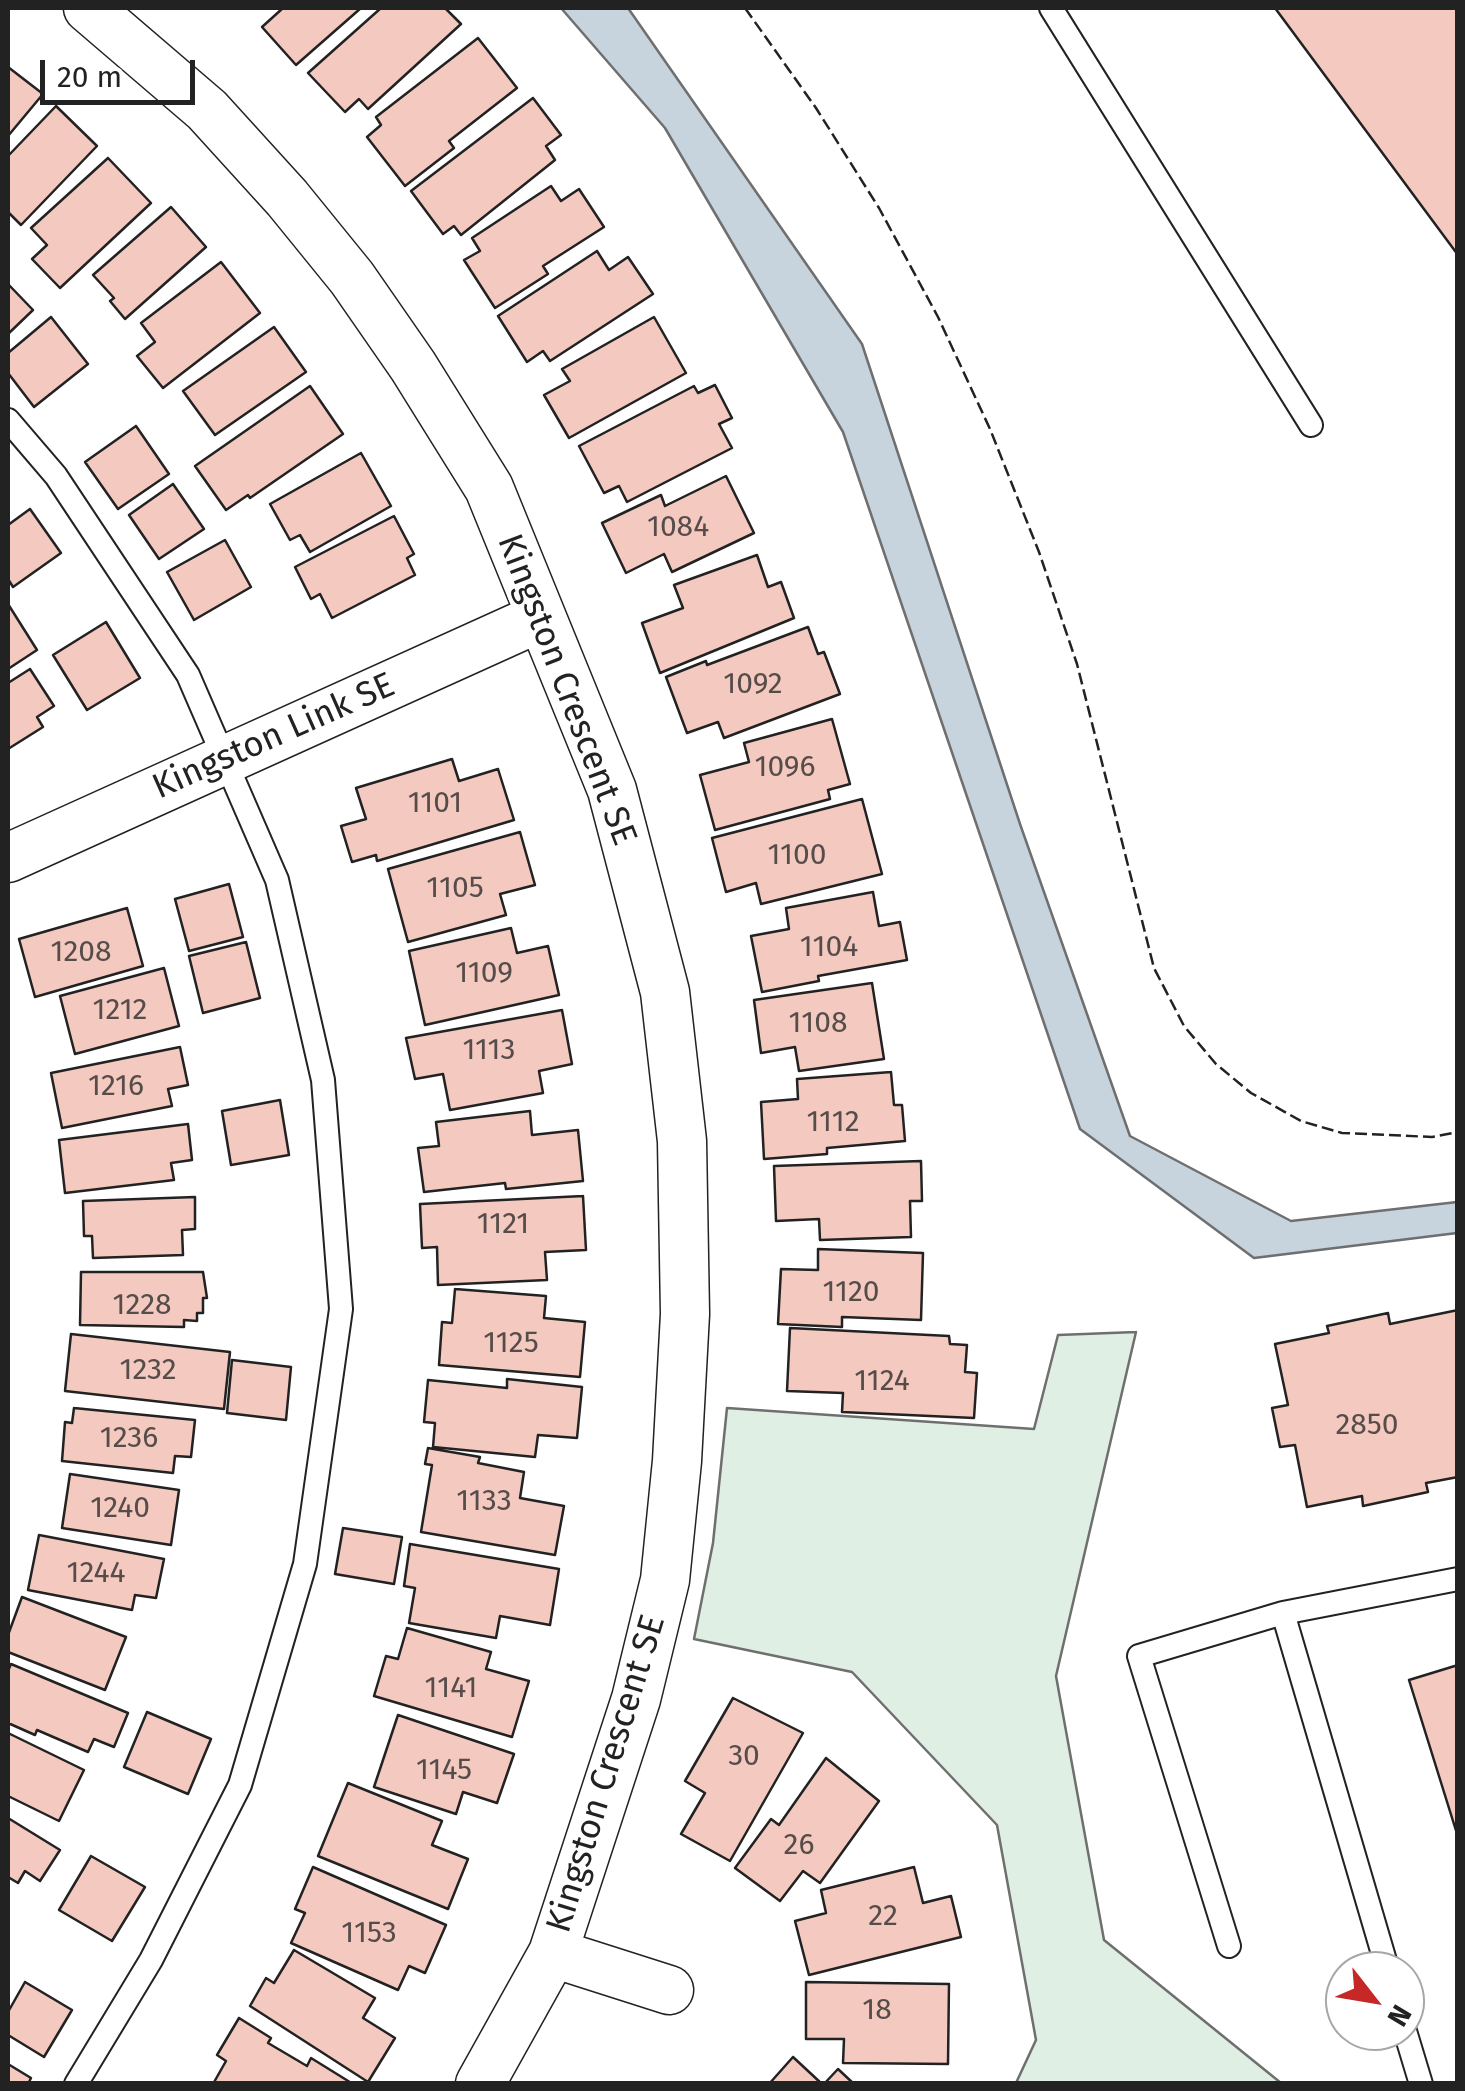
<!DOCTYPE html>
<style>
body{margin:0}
#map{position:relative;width:1465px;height:2091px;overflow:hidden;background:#fff;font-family:"Fira Sans",sans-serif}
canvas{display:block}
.frame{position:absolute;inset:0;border:10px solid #222;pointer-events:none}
.north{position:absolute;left:1325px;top:1951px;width:100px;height:100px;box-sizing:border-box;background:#fff;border:2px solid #a7a7a7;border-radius:50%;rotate:121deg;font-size:28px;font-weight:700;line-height:40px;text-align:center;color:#222}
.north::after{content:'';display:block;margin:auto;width:35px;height:45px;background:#c62828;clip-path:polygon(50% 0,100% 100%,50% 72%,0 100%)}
.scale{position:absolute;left:40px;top:60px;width:155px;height:45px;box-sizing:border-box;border:5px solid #222;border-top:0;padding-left:12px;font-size:30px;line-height:35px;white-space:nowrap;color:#222;-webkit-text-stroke:8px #fff;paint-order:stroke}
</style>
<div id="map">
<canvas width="1465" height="2091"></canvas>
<div class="frame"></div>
<div class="north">N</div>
<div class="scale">20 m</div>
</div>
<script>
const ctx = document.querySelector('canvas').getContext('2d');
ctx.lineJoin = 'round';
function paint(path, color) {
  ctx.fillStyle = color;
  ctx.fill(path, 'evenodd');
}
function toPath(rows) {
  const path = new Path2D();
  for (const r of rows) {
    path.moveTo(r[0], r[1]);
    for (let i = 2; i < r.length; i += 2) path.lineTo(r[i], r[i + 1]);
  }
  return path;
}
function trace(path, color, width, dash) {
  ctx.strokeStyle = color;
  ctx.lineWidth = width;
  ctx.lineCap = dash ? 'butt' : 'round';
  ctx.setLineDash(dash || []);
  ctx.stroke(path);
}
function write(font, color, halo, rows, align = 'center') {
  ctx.font = font + ' "Fira Sans",sans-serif';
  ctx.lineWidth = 8;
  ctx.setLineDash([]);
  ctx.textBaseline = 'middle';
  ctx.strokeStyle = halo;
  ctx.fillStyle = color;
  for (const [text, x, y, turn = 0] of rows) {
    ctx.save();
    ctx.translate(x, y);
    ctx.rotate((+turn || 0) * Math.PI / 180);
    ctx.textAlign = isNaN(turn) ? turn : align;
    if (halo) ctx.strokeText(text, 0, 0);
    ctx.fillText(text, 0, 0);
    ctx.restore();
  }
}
const green = toPath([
 [1136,1332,1056,1676,1104,1940,1281,2083,1016,2083,1036,2040,997,1825,852,1672,694,1639,713,1543,727,1408,1034,1429,1058,1335,1136,1332]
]);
const water = toPath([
 [561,8,628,8,862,344,1020,824,1130,1136,1291,1221,1457,1202,1457,1233,1254,1258,1080,1129,843,432,665,128,561,8]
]);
const building = toPath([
 [283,8,282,8,361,8,296,65,262,27,283,8],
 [381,8,445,8,461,24,368,109,359,99,345,112,308,73,381,8],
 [1275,8,1458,8,1458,255,1275,8],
 [478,38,517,88,449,141,454,148,405,186,367,137,381,125,376,117,478,38],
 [8,67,43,94,8,136,8,67],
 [533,98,561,135,546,146,555,160,461,235,454,226,443,234,411,191,533,98],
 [56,106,97,146,21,225,8,212,8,156,56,106],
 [108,158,151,203,60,288,32,259,47,245,31,228,108,158],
 [551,186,561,201,579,189,604,227,543,266,548,274,495,308,464,260,480,251,472,238,551,186],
 [171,207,206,247,125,319,110,301,114,298,93,275,171,207],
 [597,251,609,270,628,257,653,294,550,361,543,351,527,362,498,316,597,251],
 [221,262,260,313,163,388,137,356,155,342,141,323,221,262],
 [8,284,33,310,8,334,8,284],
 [51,317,88,364,34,407,8,373,8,353,51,317],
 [654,317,686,373,569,438,544,395,570,381,562,369,654,317],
 [274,327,306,372,215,435,183,391,274,327],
 [715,385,732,418,719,424,732,448,627,502,619,486,604,493,579,446,694,386,698,393,715,385],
 [310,386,343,434,250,498,248,495,226,510,195,466,310,386],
 [136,426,169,474,118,509,85,462,136,426],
 [361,453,391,506,310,552,300,535,290,540,270,504,361,453],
 [726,476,754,533,672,572,664,554,626,573,602,523,661,495,665,506,726,476],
 [173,484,204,529,159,559,129,515,173,484],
 [30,509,61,553,13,587,8,579,8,525,30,509],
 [394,516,414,554,407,558,415,575,332,618,320,594,311,599,295,567,394,516],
 [225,540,251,587,194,620,167,572,225,540],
 [757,555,768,587,781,582,794,618,660,673,642,623,683,608,674,585,757,555],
 [8,604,37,650,8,669,8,604],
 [106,622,140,678,87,710,53,655,106,622],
 [808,627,818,654,824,652,840,694,724,738,718,722,687,733,666,677,706,661,707,665,808,627],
 [30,669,54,706,37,717,43,727,8,749,8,683,30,669],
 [832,719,850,784,828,790,830,799,715,830,700,775,749,762,744,743,832,719],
 [452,759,459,781,498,769,514,820,377,861,376,855,352,862,341,826,366,819,356,788,452,759],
 [862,799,882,874,761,904,756,883,726,892,712,838,862,799],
 [520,832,535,885,500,894,506,915,408,942,388,869,520,832],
 [229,884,243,937,189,951,175,899,229,884],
 [873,892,879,926,900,922,907,960,818,976,819,981,762,992,751,936,789,929,786,908,873,892],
 [127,908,143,966,35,997,19,939,127,908],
 [511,928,517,953,548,946,559,995,425,1025,409,951,511,928],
 [246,942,260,998,203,1013,189,956,246,942],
 [164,968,179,1026,75,1054,60,996,164,968],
 [872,983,884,1059,799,1071,795,1047,761,1053,754,1000,872,983],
 [562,1010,572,1064,539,1071,543,1093,450,1110,443,1074,415,1079,406,1038,562,1010],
 [180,1047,188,1085,168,1089,172,1106,62,1128,51,1073,180,1047],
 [891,1072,894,1105,902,1105,905,1141,827,1148,827,1154,764,1159,761,1102,798,1099,797,1079,891,1072],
 [280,1100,289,1155,231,1165,222,1111,280,1100],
 [530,1111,532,1135,578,1130,583,1181,506,1189,505,1183,424,1192,418,1148,439,1146,436,1122,530,1111],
 [188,1124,192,1160,171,1163,174,1180,65,1193,59,1140,188,1124],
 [921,1161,922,1201,910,1201,911,1237,820,1240,819,1219,776,1221,774,1166,921,1161],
 [583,1196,586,1250,545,1252,547,1280,438,1285,437,1247,422,1248,420,1204,583,1196],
 [195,1197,195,1229,182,1230,183,1255,93,1258,92,1236,84,1236,83,1201,195,1197],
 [818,1249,923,1253,921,1320,842,1317,842,1327,778,1324,781,1269,818,1270,818,1249],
 [81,1272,203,1272,207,1298,203,1298,203,1313,197,1313,197,1321,184,1320,184,1327,80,1325,81,1272],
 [455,1289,546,1296,544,1318,585,1322,580,1377,439,1365,442,1322,452,1323,455,1289],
 [1458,1310,1458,1477,1426,1483,1428,1492,1363,1506,1362,1496,1307,1507,1295,1445,1280,1447,1272,1408,1288,1405,1275,1344,1329,1333,1327,1326,1388,1313,1390,1324,1458,1310],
 [790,1328,949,1336,950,1344,967,1345,965,1372,977,1373,974,1418,842,1412,843,1393,787,1391,790,1328],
 [71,1334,230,1352,224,1409,65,1391,71,1334],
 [232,1360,291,1367,286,1420,227,1413,232,1360],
 [507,1379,582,1387,577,1438,538,1435,535,1457,433,1447,435,1423,424,1422,428,1380,507,1388,507,1379],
 [74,1408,195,1420,191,1457,175,1456,173,1473,62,1461,65,1422,72,1423,74,1408],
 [428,1448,480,1457,478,1463,524,1472,520,1498,564,1506,555,1555,421,1532,432,1465,425,1464,428,1448],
 [70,1474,179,1490,171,1545,62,1528,70,1474],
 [343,1528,402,1537,394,1584,335,1574,343,1528],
 [39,1535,164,1559,156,1598,135,1595,132,1610,28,1590,39,1535],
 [410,1544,559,1569,550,1625,500,1616,496,1638,409,1623,415,1588,404,1586,410,1544],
 [22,1597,126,1637,105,1690,8,1652,8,1635,22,1597],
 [407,1628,491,1652,486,1669,529,1681,512,1737,374,1696,386,1656,398,1659,407,1628],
 [11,1664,128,1713,114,1747,94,1739,88,1752,37,1730,35,1735,8,1723,8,1671,11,1664],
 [1458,1665,1458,1837,1409,1680,1458,1665],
 [733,1698,803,1733,730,1861,681,1834,705,1793,685,1781,733,1698],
 [147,1712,211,1739,188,1794,124,1767,147,1712],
 [398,1715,514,1754,497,1803,463,1792,456,1814,374,1787,398,1715],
 [8,1733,84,1770,59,1821,8,1796,8,1733],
 [826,1758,879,1801,820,1883,803,1871,780,1901,735,1868,771,1819,779,1825,826,1758],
 [348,1783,442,1821,432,1845,468,1859,448,1909,318,1856,348,1783],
 [8,1818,60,1850,40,1881,25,1871,18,1883,8,1877,8,1818],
 [91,1856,145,1887,112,1941,59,1910,91,1856],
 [313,1867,446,1925,425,1973,409,1966,398,1990,291,1943,305,1913,295,1909,313,1867],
 [914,1867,923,1903,951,1896,961,1937,809,1975,795,1921,826,1913,821,1890,914,1867],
 [294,1950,375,1998,363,2018,395,2038,368,2082,250,2006,266,1978,274,1983,294,1950],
 [25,1982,72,2010,44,2057,8,2035,8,2012,25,1982],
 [806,1982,949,1984,948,2064,843,2063,844,2039,806,2039,806,1982],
 [239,2018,271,2038,268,2043,307,2066,311,2058,353,2084,213,2084,226,2061,217,2055,239,2018],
 [793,2057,822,2084,769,2084,793,2057],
 [8,2064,31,2078,28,2084,8,2084,8,2064],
 [838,2069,854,2084,824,2084,838,2069]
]);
const lane = toPath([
 [1051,8,1311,425],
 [8,420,56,476,188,675,277,880,323,1080,341,1309,305,1564,240,1785,151,1960,76,2084],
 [1229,1946,1139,1656,1283,1613],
 [1388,1971,1283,1613,1458,1579],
 [1405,2031,1421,2084]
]);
const street = toPath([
 [88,8,207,110,287,198,352,278,413,366,489,488,612,790,665,992,682,1141,685,1314,677,1461,665,1580,636,1699,553,1953,480,2084],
 [8,858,541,617],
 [553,1953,669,1990]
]);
const fence = toPath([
 [745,8,816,108,879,208,938,317,990,429,1039,552,1077,664,1154,968,1184,1026,1216,1064,1251,1093,1301,1121,1342,1133,1432,1137,1458,1132]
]);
const numberNames = [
 ["1084",678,528],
 ["1092",753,685],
 ["1096",785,768],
 ["1101",435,804],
 ["1100",797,856],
 ["1105",455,889],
 ["1104",829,948],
 ["1208",81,953],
 ["1109",484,974],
 ["1212",120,1011],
 ["1108",818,1024],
 ["1113",489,1051],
 ["1216",116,1087],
 ["1112",833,1123],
 ["1121",503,1225],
 ["1120",851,1293],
 ["1228",142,1306],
 ["1125",511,1344],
 ["1232",148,1371],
 ["1124",882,1382],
 ["2850",1367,1426],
 ["1236",129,1439],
 ["1133",484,1502],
 ["1240",120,1509],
 ["1244",96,1574],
 ["1141",451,1689],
 ["30",744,1757],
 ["1145",444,1771],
 ["26",799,1846],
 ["22",883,1917],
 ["1153",369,1934],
 ["18",877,2011]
];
const streetNames = [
 ["Kingston Crescent SE",566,690,69],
 ["Kingston Link SE",274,737,-24],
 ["Kingston Crescent SE",607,1774,-73]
];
paint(green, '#e0efe3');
trace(green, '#6f6f6f', 2.5);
paint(water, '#c7d3dd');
trace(water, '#6f6f6f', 2.5);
paint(building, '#f3c9c0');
trace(building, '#222', 2.5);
trace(lane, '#222', 26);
trace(street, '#222', 51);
trace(lane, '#fff', 22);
trace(street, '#fff', 48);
trace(fence, '#222', 2.5, [12, 5]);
write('30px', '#564c4a', null, numberNames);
write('35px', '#222', '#fff', streetNames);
</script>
